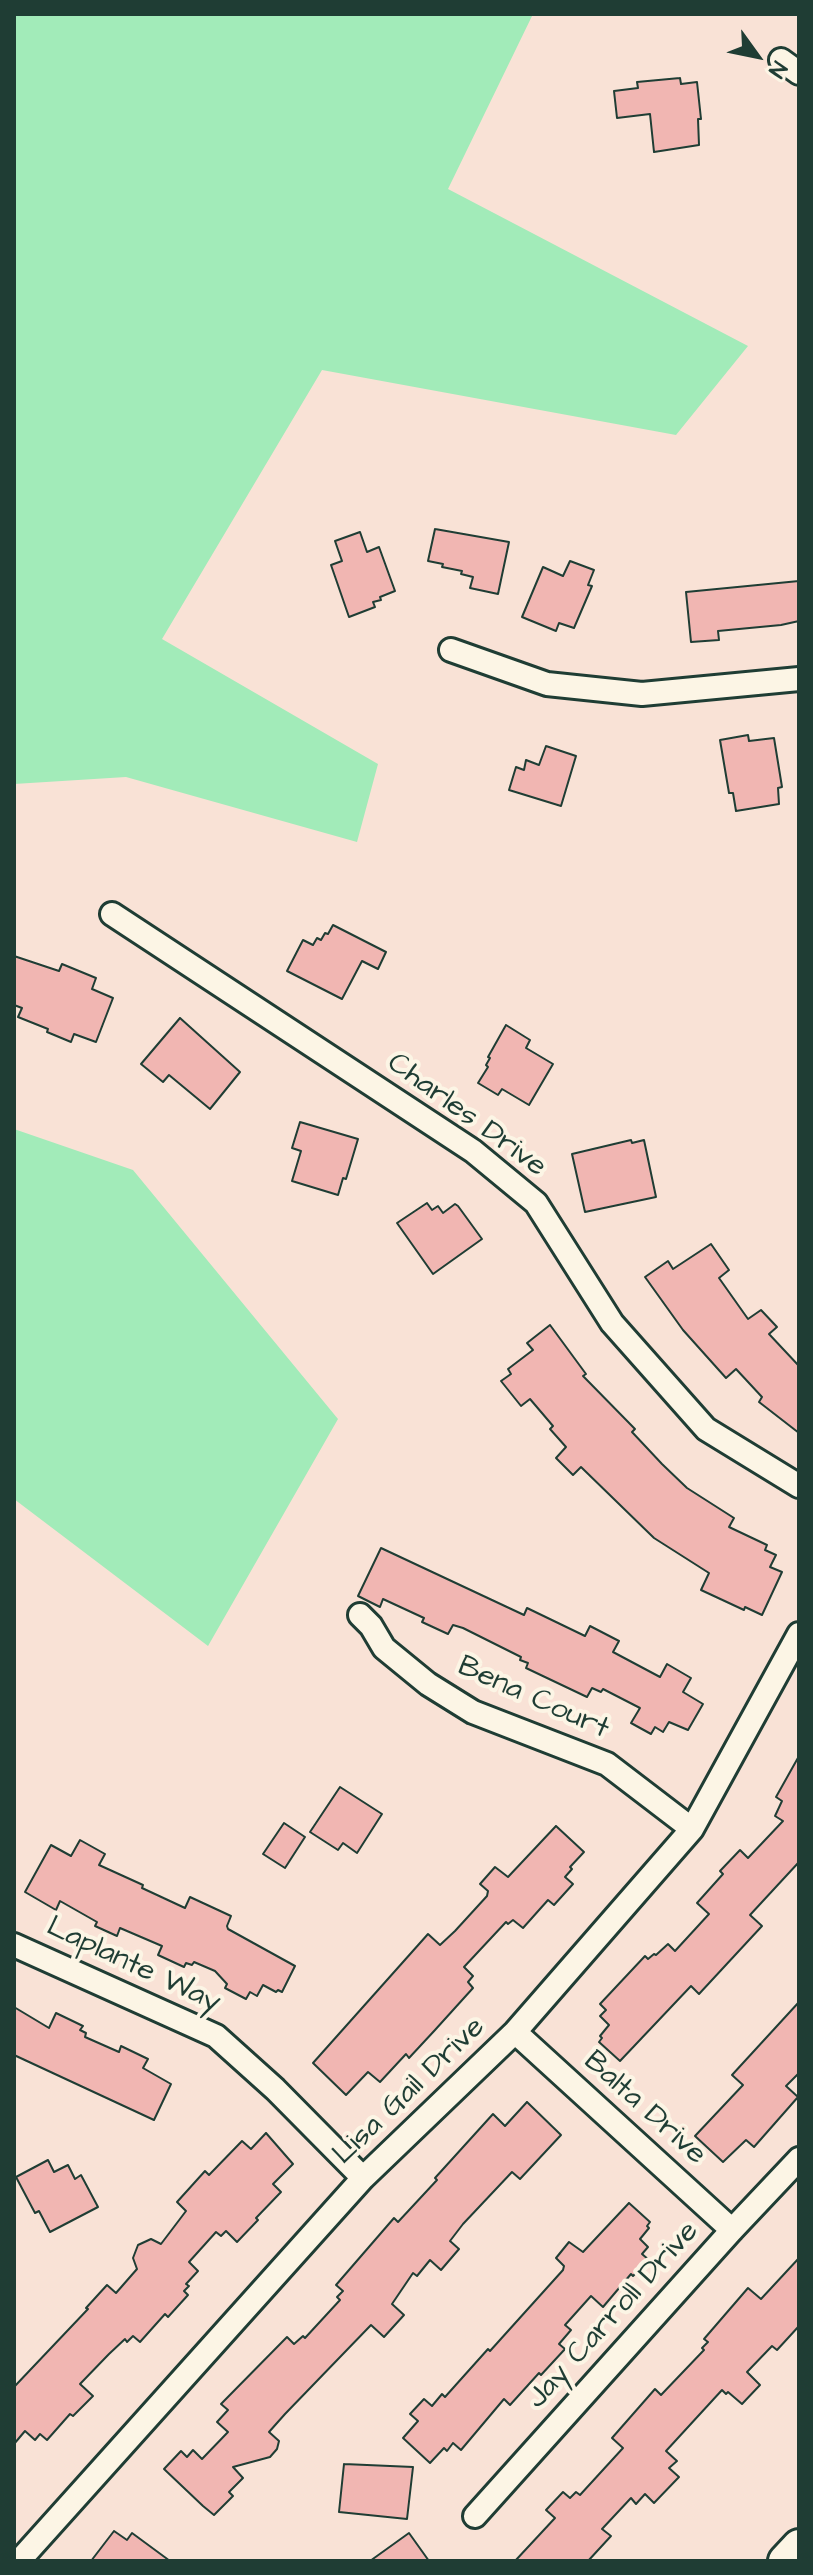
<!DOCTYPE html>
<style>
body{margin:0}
#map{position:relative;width:813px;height:2575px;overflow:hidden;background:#f9e2d6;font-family:"Architects Daughter",sans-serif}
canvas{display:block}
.frame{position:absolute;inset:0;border:16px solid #1f3d34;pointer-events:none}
.north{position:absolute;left:717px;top:16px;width:80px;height:80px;-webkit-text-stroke:6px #fcf5e5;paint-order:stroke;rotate:123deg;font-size:22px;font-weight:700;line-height:32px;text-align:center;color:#1f3d34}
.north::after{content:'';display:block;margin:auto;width:28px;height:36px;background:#1f3d34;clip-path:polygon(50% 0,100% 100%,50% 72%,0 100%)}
</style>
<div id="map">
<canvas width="813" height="2575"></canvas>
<div class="frame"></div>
<div class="north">N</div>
</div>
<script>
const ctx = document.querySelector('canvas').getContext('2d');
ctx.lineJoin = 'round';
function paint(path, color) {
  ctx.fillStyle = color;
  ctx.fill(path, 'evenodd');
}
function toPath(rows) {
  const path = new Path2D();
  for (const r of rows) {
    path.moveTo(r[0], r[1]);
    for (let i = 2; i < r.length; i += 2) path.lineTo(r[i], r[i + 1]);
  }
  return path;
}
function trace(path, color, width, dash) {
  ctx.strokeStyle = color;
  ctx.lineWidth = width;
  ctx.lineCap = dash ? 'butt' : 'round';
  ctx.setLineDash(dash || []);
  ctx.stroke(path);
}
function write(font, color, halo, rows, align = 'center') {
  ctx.font = font + ' "Architects Daughter",sans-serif';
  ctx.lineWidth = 8;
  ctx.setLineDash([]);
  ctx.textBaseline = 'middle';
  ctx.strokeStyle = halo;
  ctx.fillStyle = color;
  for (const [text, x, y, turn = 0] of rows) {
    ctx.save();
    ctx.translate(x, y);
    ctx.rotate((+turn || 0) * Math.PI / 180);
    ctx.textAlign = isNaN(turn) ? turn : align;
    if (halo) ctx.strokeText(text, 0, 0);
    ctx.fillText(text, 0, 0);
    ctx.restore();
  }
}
const green = toPath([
 [14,14,533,14,448,189,748,346,676,435,322,370,162,639,378,764,357,842,126,777,14,784],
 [14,1129,133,1170,338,1419,208,1646,14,1499]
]);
const building = toPath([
 [680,78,681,84,697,82,701,119,698,119,699,145,654,152,650,114,617,118,614,91,638,88,637,82,680,78],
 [435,529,509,542,498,594,470,588,473,577,461,574,462,571,442,567,443,564,428,561,435,529],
 [360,532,367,552,379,547,395,591,380,597,381,600,373,602,375,607,349,617,331,565,342,561,335,541,360,532],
 [570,561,594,570,588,585,592,586,574,628,559,623,556,631,522,617,543,567,563,576,570,561],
 [799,581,799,621,781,625,718,631,719,640,691,642,686,592,799,581],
 [748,735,749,741,774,738,782,787,778,788,779,804,736,811,733,793,729,793,720,740,748,735],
 [546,746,576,756,561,806,509,790,516,767,524,770,526,760,539,765,546,746],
 [333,925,386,952,378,969,362,961,342,999,287,971,303,940,313,945,317,938,321,940,325,933,328,934,333,925],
 [14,956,59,971,62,964,96,978,92,989,113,998,96,1042,74,1034,71,1042,47,1032,48,1029,18,1017,22,1008,14,1005,14,956],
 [180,1018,240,1072,210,1109,169,1075,163,1082,141,1064,180,1018],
 [506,1025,530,1040,526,1048,553,1064,529,1105,502,1089,498,1095,478,1083,488,1067,486,1065,490,1058,488,1057,506,1025],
 [300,1122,358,1139,346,1179,343,1178,338,1195,292,1181,301,1151,292,1148,300,1122],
 [631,1140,632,1143,644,1140,656,1197,585,1212,572,1154,631,1140],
 [427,1203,432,1210,438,1206,443,1213,455,1204,458,1206,482,1239,433,1274,397,1223,427,1203],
 [711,1244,729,1270,719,1278,748,1319,761,1310,777,1327,769,1334,799,1366,799,1433,759,1402,762,1397,736,1369,726,1378,683,1330,645,1277,668,1261,673,1269,711,1244],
 [550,1325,586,1374,583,1376,635,1429,632,1432,662,1464,687,1488,734,1518,729,1527,767,1545,765,1550,776,1555,770,1567,782,1572,762,1615,745,1607,744,1610,701,1590,709,1573,654,1538,581,1467,573,1475,556,1458,566,1447,550,1429,553,1426,530,1399,521,1406,501,1381,511,1374,508,1369,533,1350,527,1343,550,1325],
 [381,1548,524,1615,527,1608,585,1636,590,1626,619,1641,613,1652,660,1677,667,1664,691,1678,683,1692,703,1704,688,1730,669,1722,663,1732,655,1727,651,1734,631,1723,640,1708,603,1689,601,1692,592,1688,587,1697,526,1668,528,1663,520,1660,521,1657,463,1628,453,1625,448,1634,422,1622,424,1618,383,1599,380,1607,358,1596,381,1548],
 [799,1756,799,1862,750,1915,762,1926,699,1994,691,1986,620,2061,599,2042,602,2038,600,2036,609,2025,600,2016,606,2010,600,2004,645,1956,648,1959,654,1954,656,1955,668,1944,675,1951,709,1914,697,1903,723,1874,720,1871,740,1850,748,1858,783,1821,775,1816,782,1801,776,1797,799,1756],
 [340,1787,382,1814,357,1853,343,1843,338,1850,310,1832,340,1787],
 [284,1823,305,1837,285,1868,263,1854,284,1823],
 [556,1826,584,1852,570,1867,572,1869,565,1877,573,1884,554,1905,548,1900,523,1928,513,1920,508,1924,506,1922,464,1967,473,1976,468,1982,473,1988,435,2030,409,2058,406,2054,380,2082,368,2072,346,2095,313,2063,428,1934,440,1945,455,1931,487,1896,488,1891,480,1884,495,1867,508,1877,556,1826],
 [80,1840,105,1854,99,1865,143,1885,142,1888,185,1908,190,1897,231,1916,227,1926,228,1929,295,1966,282,1992,278,1990,276,1992,263,1985,257,1996,250,1992,246,1999,225,1988,227,1984,215,1971,194,1962,192,1965,186,1963,184,1967,158,1955,162,1946,120,1928,117,1936,95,1926,97,1922,60,1901,56,1910,25,1892,51,1845,71,1856,80,1840],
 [799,2002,799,2073,786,2086,798,2097,754,2147,746,2140,723,2162,695,2136,743,2085,732,2075,799,2002],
 [14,2007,49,2028,56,2013,83,2026,80,2030,86,2033,85,2037,119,2052,121,2046,148,2059,143,2068,171,2084,154,2120,14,2055,14,2007],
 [527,2102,561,2135,520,2179,512,2172,463,2224,450,2241,459,2249,441,2270,430,2260,417,2276,413,2273,392,2304,404,2315,384,2337,371,2325,285,2414,269,2432,279,2441,277,2449,270,2457,233,2467,243,2478,229,2492,233,2496,214,2515,203,2506,164,2469,181,2451,187,2457,193,2450,202,2459,228,2432,217,2422,228,2410,221,2404,287,2337,294,2344,303,2336,305,2338,340,2300,337,2297,343,2291,336,2285,394,2218,398,2222,437,2180,435,2178,493,2114,505,2126,527,2102],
 [266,2133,293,2164,273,2184,281,2192,256,2218,258,2220,237,2242,226,2231,221,2236,216,2232,189,2262,198,2271,186,2284,189,2286,184,2291,188,2295,168,2317,165,2314,140,2342,133,2336,127,2342,125,2339,109,2354,80,2384,93,2396,73,2416,70,2414,47,2440,40,2434,35,2440,25,2431,14,2444,14,2387,88,2309,86,2308,107,2285,116,2293,137,2269,133,2258,138,2245,151,2239,161,2244,186,2211,177,2202,205,2171,209,2175,242,2141,251,2149,266,2133],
 [48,2160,54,2172,68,2165,75,2179,81,2175,98,2207,50,2232,39,2211,35,2213,16,2177,48,2160],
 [629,2203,650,2222,647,2226,649,2228,640,2239,648,2247,642,2254,649,2260,633,2276,631,2274,603,2307,591,2296,565,2325,571,2330,559,2344,565,2349,541,2375,539,2373,510,2405,504,2399,461,2450,453,2443,447,2451,444,2448,430,2463,403,2438,418,2421,410,2414,424,2399,432,2406,442,2394,445,2397,488,2349,490,2351,563,2270,564,2266,556,2258,569,2242,583,2252,629,2203],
 [799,2258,799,2326,777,2350,772,2346,747,2372,760,2385,742,2404,728,2392,726,2394,722,2390,666,2451,677,2461,669,2468,679,2477,654,2503,645,2494,636,2504,631,2498,602,2529,611,2536,588,2561,515,2561,555,2518,546,2510,563,2492,570,2498,576,2492,580,2495,623,2448,612,2438,655,2389,661,2395,704,2350,702,2348,708,2342,704,2339,748,2288,761,2299,799,2258],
 [344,2464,413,2467,407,2519,339,2512,344,2464],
 [114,2531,127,2540,132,2533,170,2561,91,2561,114,2531],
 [409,2533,429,2561,370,2561,409,2533]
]);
const street = toPath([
 [781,60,799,73],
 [451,650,547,684,642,694,799,679],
 [112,914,473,1151,536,1203,612,1323,706,1429,799,1486],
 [360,1615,371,1626,384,1648,428,1684,473,1712,607,1764,692,1829],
 [14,1945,216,2036,275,2089,363,2178],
 [515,2032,732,2230],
 [475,2516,732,2230,799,2159],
 [19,2561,363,2178,515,2032,692,1829,799,1634]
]);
const secondary = toPath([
 [785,2561,799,2546]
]);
const streetNames = [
 ["Charles Drive",466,1116,36],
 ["Bena Court",533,1699,24],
 ["Laplante Way",133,1966,25],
 ["Lisa Gail Drive",410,2092,-44],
 ["Balta Drive",644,2109,42],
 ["Jay Carroll Drive",614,2316,-48]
];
paint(green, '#a2ebb9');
paint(building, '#f1b6b2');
trace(building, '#1f3d34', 2);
trace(street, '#1f3d34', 28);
trace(secondary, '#1f3d34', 38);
trace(street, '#fcf5e5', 22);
trace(secondary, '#fcf5e5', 32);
write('30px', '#1f3d34', '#fcf5e5', streetNames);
</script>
